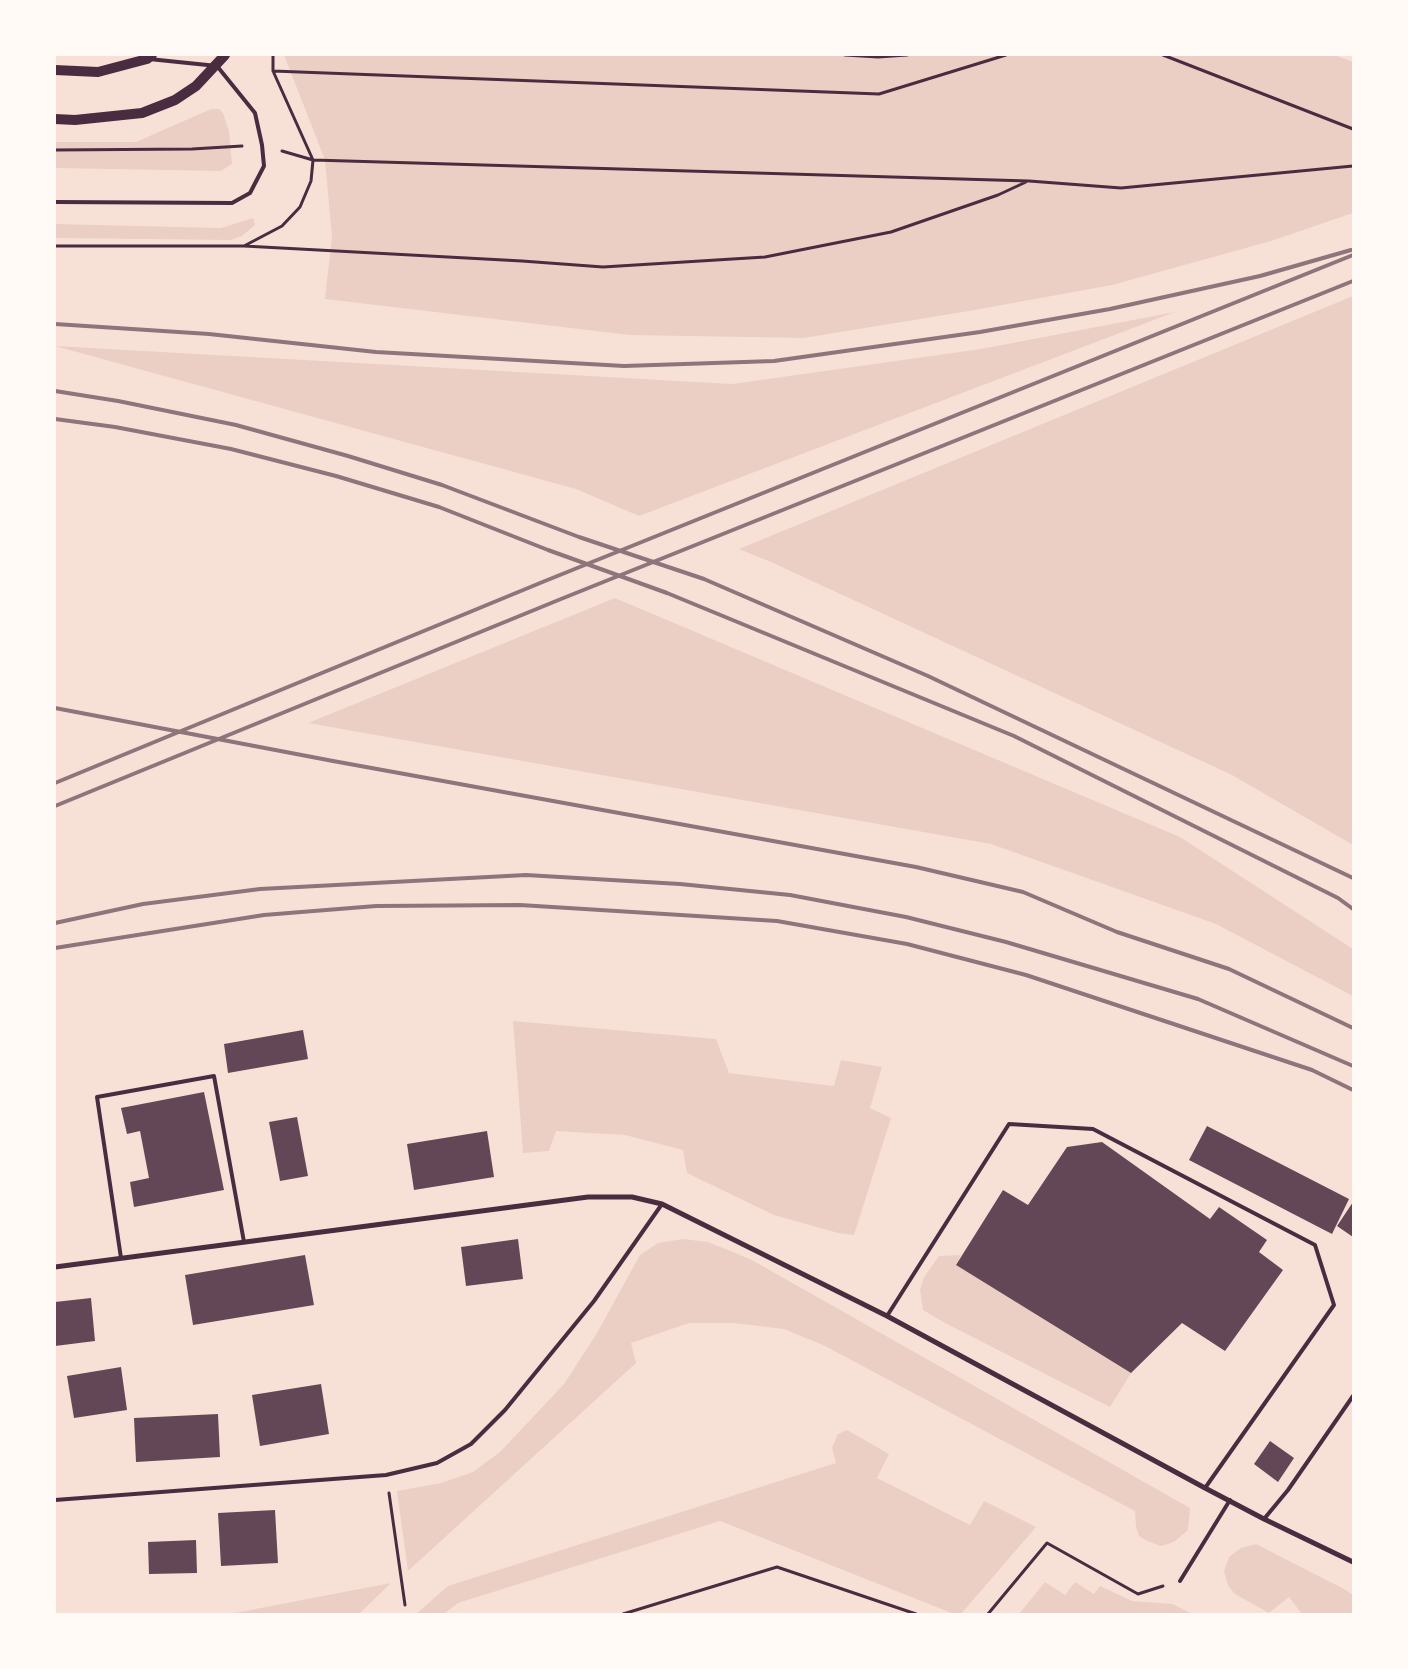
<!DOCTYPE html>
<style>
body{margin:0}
#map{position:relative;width:1408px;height:1669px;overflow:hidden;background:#f7e1d7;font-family:"Fira Sans Condensed",sans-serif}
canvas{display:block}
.frame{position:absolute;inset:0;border:56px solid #fffaf5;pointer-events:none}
</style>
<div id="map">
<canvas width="1408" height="1669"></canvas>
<div class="frame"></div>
</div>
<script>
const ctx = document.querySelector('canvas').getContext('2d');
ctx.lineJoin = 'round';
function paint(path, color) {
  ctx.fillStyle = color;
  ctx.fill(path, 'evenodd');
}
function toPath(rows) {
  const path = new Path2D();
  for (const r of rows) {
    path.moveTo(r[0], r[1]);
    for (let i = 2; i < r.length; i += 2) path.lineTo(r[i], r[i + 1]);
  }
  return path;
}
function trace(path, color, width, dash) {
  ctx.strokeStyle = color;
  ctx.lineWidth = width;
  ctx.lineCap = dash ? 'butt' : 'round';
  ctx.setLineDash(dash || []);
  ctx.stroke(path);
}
const green = toPath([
 [284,55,1334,55,1353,62,1353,213,1271,241,1112,285,969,311,804,338,630,335,325,299,332,237,325,160],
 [211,109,219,109,223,113,229,131,232,164,221,171,55,168,55,142,136,142],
 [253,218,255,225,242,236,231,240,55,238,55,224,221,228],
 [1353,296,1353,845,1232,775,771,562,739,549],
 [1175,312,639,516,576,489,55,346,732,384,981,349],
 [615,598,1180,837,1353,949,1353,996,1216,924,991,844,308,723],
 [513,1021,716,1039,729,1073,834,1086,841,1060,882,1067,870,1108,891,1118,854,1235,838,1233,774,1215,687,1173,683,1150,625,1135,556,1131,549,1151,523,1153],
 [683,1239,708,1242,750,1259,1190,1508,1188,1530,1174,1542,1161,1546,1147,1541,1139,1536,1136,1527,1135,1511,825,1346,784,1329,733,1323,689,1323,631,1343,636,1363,408,1571,397,1491,441,1483,473,1472,500,1452,564,1384,597,1333,640,1255,658,1243],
 [961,1255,956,1265,1131,1373,1110,1407,945,1323,923,1310,920,1290,924,1277,939,1256],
 [847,1430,889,1454,877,1478,970,1525,984,1501,1036,1527,961,1614,954,1614,720,1521,458,1603,444,1614,416,1614,448,1586,836,1463,832,1448,838,1434],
 [1256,1544,1344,1589,1353,1595,1353,1614,1302,1614,1289,1597,1269,1613,1235,1594,1228,1586,1224,1571,1229,1557,1241,1548],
 [1045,1582,1065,1595,1075,1582,1094,1594,1100,1586,1132,1601,1173,1604,1192,1614,1019,1614],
 [391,1583,359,1614,230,1614,302,1600]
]);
const building = toPath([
 [303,1030,308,1059,228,1073,224,1044],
 [204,1092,224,1190,134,1207,130,1182,149,1178,140,1131,127,1134,121,1108],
 [297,1117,308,1176,280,1181,269,1122],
 [1207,1126,1349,1199,1332,1234,1189,1160],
 [487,1131,494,1177,414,1190,407,1144],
 [1102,1142,1210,1219,1219,1207,1267,1240,1259,1252,1283,1270,1225,1351,1182,1323,1131,1373,956,1265,1003,1190,1028,1205,1067,1147],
 [1353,1202,1353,1237,1337,1226],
 [518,1239,523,1279,466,1286,461,1247],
 [305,1255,314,1305,193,1325,185,1275],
 [91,1298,95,1341,55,1346,55,1302],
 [121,1367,127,1410,74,1418,67,1376],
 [321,1384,329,1434,260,1446,252,1395],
 [218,1414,220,1457,136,1462,134,1418],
 [1270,1441,1294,1458,1278,1482,1254,1464],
 [275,1510,278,1563,221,1566,218,1513],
 [196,1540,197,1573,149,1574,148,1542]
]);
const path = toPath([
 [845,55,878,57,907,55],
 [1163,55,1353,129],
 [273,71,879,94,1006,55],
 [55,150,192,149,242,146],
 [282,151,313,160,1029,181,1121,188,1353,166],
 [55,246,244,246,282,226,300,207,311,181,313,160,273,71,273,55],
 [244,246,522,261,603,267,765,257,891,232,998,195,1026,182],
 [389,1493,405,1605],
 [623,1614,777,1567,916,1614],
 [988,1614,1047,1543,1138,1594,1163,1586]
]);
const service = toPath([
 [55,202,232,203,250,193,264,166,262,145,255,113,217,66,149,59],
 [121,1258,97,1097,214,1076,244,1242],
 [887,1316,1009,1124,1093,1129,1315,1245,1334,1305,1205,1488],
 [55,1500,386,1475,437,1463,471,1444,505,1410,594,1301,662,1204],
 [1264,1519,1288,1490,1353,1396],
 [1180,1581,1230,1500]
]);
const minor = toPath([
 [55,1267,588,1197,632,1197,662,1204,887,1316,1205,1488,1264,1519,1353,1562]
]);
const secondary = toPath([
 [55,70,98,72,147,59,152,55],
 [55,119,75,120,142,113,175,100,196,86,225,55]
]);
const rail = toPath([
 [55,324,209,334,376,352,624,366,774,361,980,332,1110,309,1260,276,1351,250],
 [55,391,118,401,236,425,348,456,442,485,579,537,704,579,928,676,1353,878],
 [55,419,115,427,231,449,336,476,439,507,548,550,667,593,1014,736,1338,898,1353,909],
 [55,708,333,761,916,867,1023,892,1117,932,1229,969,1353,1028],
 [55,783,545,581,1353,255],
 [55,806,561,599,1353,281],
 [55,923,143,904,260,889,526,875,680,884,790,895,906,917,1006,942,1198,999,1353,1066],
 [55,948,264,915,376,906,520,905,777,921,907,944,1026,975,1312,1070,1353,1090]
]);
paint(green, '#ebcfc5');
paint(building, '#644757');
trace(path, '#4a2c40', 3);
trace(service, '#4a2c40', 4);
trace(minor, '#4a2c40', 5);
trace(secondary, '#4a2c40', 10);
trace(rail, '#8f747c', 4);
</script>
